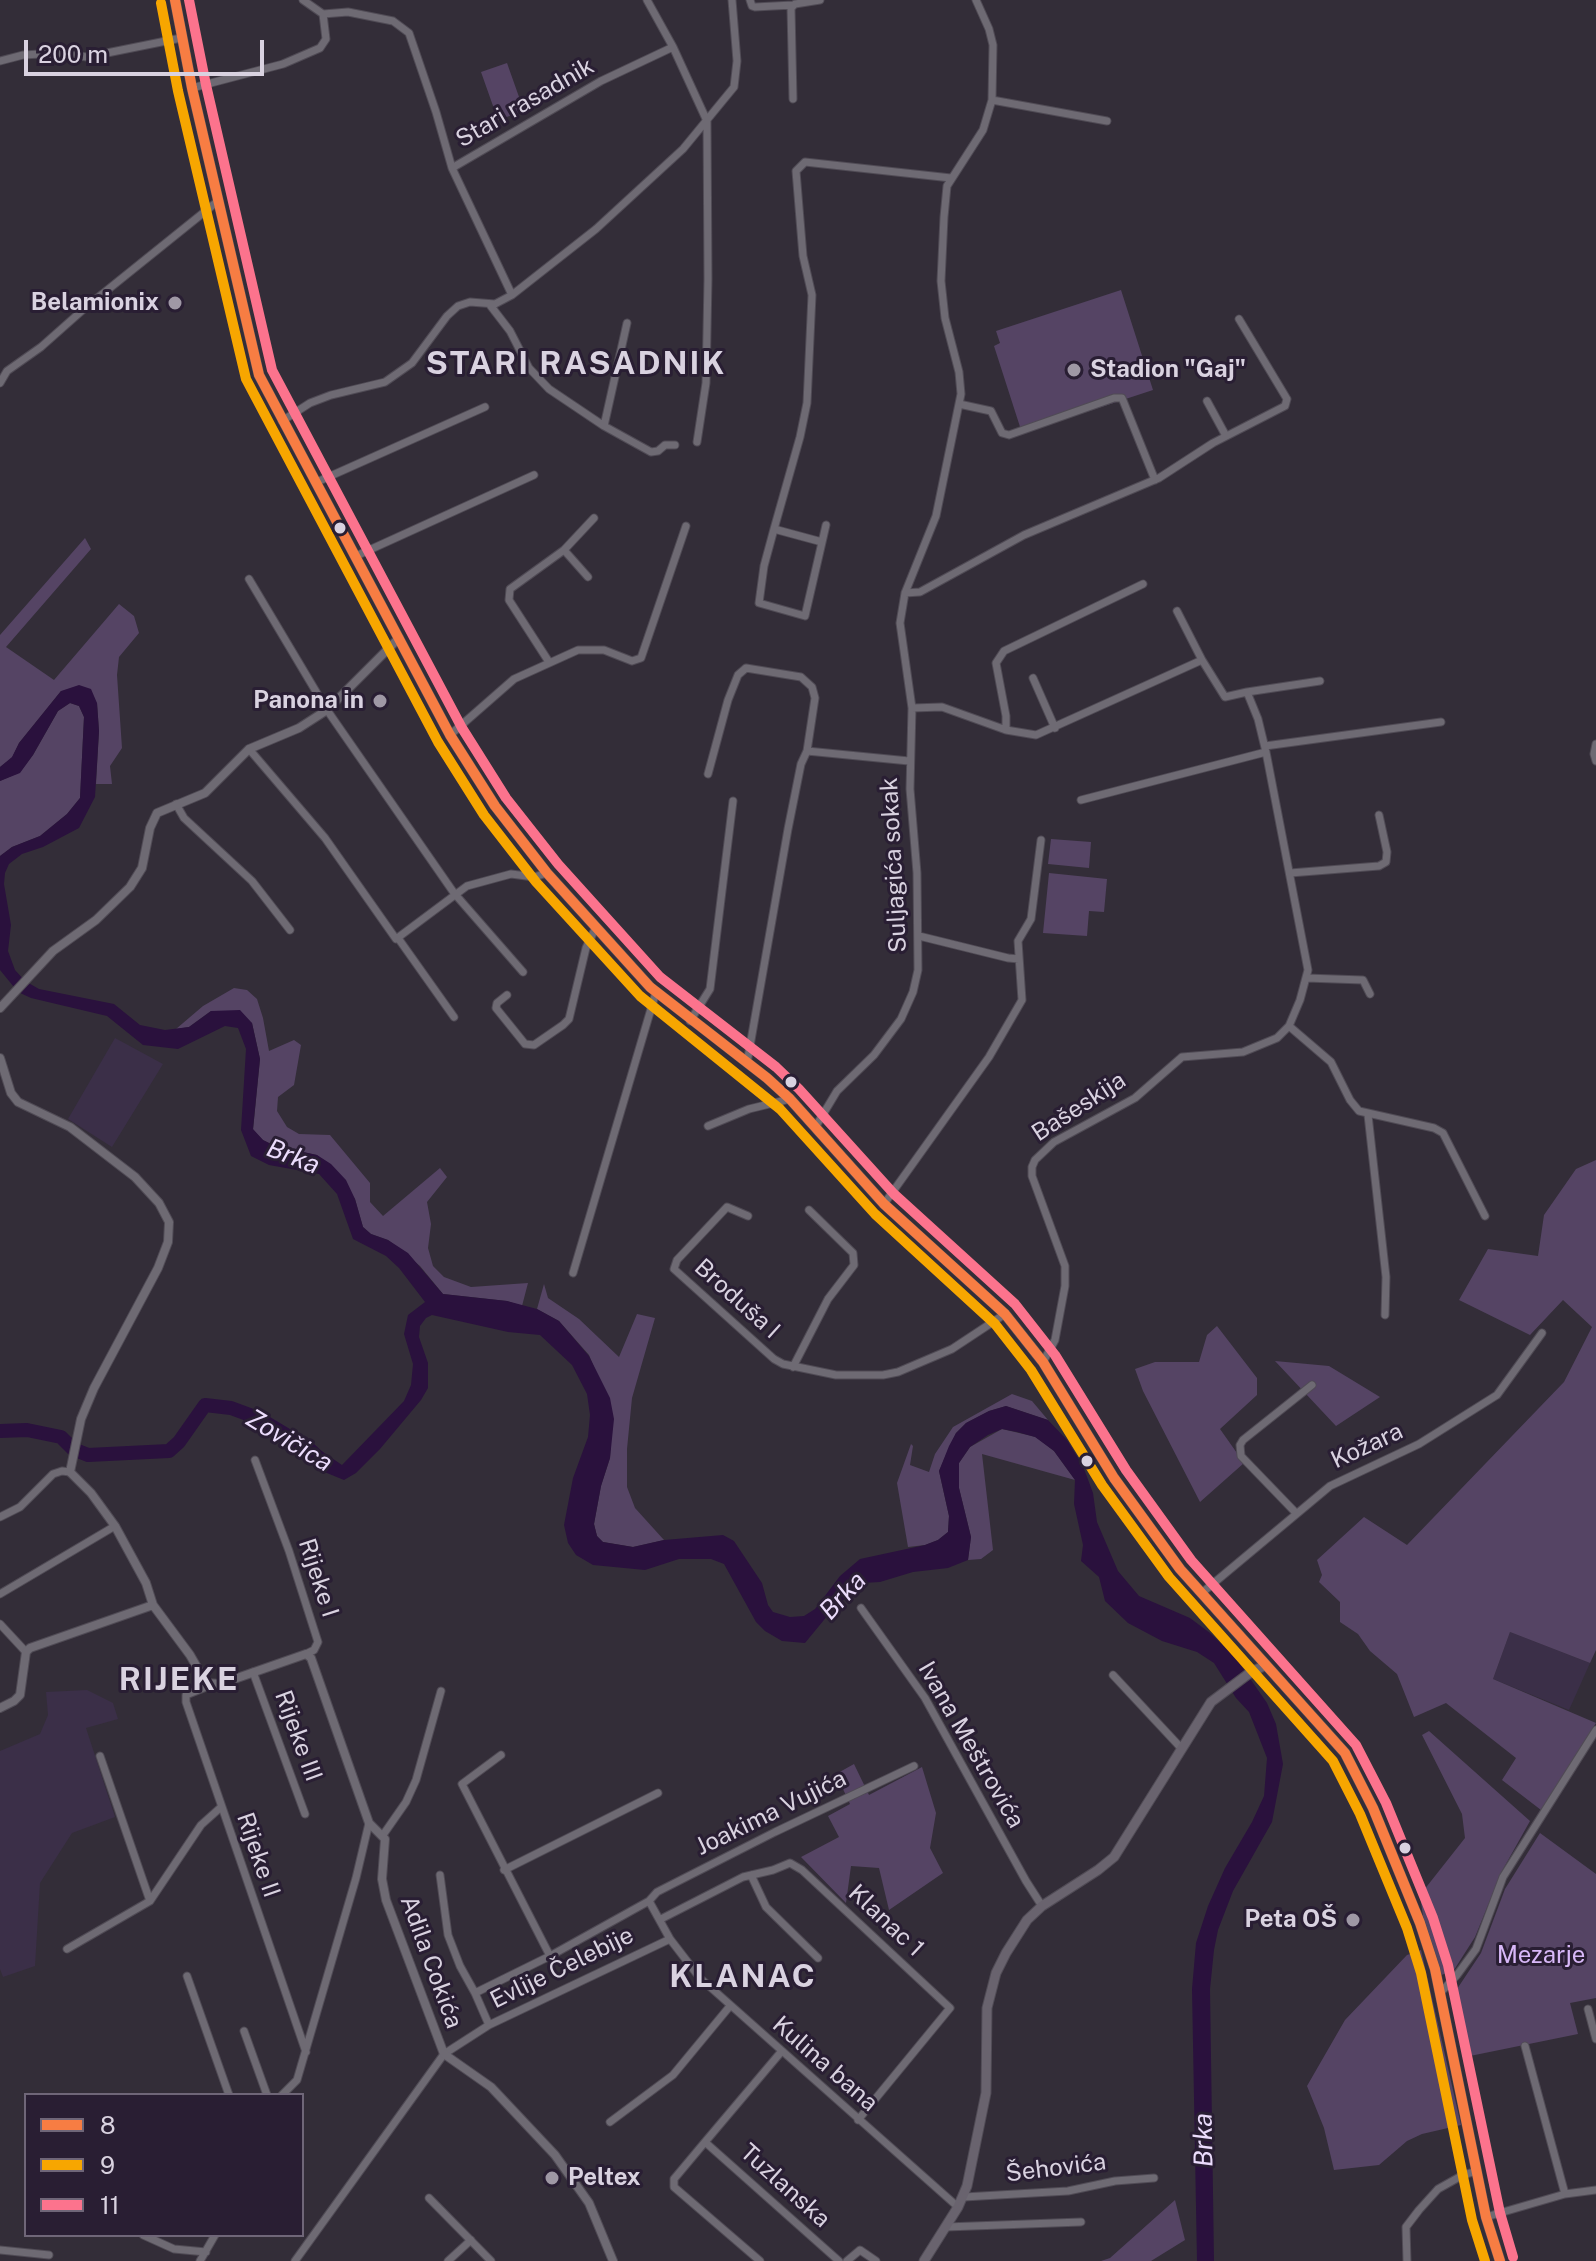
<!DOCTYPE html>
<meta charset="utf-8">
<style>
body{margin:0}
#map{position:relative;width:1596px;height:2261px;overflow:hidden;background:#332d38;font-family:"Public Sans",sans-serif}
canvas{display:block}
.legend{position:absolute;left:24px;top:2093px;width:280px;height:144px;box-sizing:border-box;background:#291e33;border:2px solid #6f6678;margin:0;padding:10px 14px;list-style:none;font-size:24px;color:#d9d2e0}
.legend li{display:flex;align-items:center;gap:16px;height:40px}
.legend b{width:40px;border:2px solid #6f6678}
.scale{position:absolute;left:24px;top:40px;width:240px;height:36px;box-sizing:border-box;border:4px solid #d9d2e0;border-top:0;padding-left:10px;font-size:24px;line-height:28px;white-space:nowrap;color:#d9d2e0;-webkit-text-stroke:6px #291e33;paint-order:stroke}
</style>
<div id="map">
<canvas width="1596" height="2261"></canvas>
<ul class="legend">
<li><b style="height:10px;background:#f77d43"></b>8</li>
<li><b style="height:10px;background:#f7a600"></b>9</li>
<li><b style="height:10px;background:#fc738d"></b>11</li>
</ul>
<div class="scale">200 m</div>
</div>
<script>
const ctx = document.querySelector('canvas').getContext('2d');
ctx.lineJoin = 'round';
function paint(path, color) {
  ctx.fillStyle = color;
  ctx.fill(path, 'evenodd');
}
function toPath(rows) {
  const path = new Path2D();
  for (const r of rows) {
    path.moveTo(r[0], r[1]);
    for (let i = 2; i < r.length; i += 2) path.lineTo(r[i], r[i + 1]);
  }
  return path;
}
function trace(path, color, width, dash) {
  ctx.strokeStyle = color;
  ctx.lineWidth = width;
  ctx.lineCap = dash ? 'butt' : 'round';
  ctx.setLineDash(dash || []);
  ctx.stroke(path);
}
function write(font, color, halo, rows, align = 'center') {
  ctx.font = font + ' "Public Sans",sans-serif';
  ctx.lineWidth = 6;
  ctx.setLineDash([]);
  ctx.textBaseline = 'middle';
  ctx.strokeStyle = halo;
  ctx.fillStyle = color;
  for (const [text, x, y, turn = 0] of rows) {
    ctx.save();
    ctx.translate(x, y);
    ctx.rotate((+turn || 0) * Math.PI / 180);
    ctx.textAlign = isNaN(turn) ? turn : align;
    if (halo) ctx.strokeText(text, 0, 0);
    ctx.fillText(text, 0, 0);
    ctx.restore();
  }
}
const built = toPath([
 [115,1038,163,1064,112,1147,68,1119],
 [1510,1632,1590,1663,1569,1710,1493,1679],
 [87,1690,113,1703,118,1719,86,1728,115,1817,72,1833,40,1883,35,1966,3,1977,0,1969,0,1751,40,1734,48,1715,46,1692]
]);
const green = toPath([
 [507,63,524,111,498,120,481,72],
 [1121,290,1153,390,1022,433,994,346,1000,343,996,331],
 [85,538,91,549,6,647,54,680,119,604,134,616,139,633,119,657,117,675,122,748,110,766,112,784,96,784,99,731,97,703,61,691,19,743,12,758,0,767,0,635],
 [70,703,79,706,84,717,80,798,67,814,40,836,12,847,0,856,0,781,20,772,33,755,58,711],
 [1051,839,1091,842,1089,868,1048,864],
 [1049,873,1107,879,1104,912,1089,911,1087,936,1043,933],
 [234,988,247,990,257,999,263,1018,269,1051,294,1040,301,1045,294,1085,278,1097,277,1111,287,1127,299,1134,330,1135,370,1183,370,1202,383,1216,440,1168,447,1177,427,1202,431,1224,428,1248,433,1266,444,1277,471,1287,528,1283,522,1306,507,1301,443,1294,420,1266,388,1240,371,1234,363,1227,355,1199,317,1155,275,1146,263,1140,253,1130,260,1059,252,1023,211,1011,189,1027,176,1029,203,1006],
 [1596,1160,1596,1650,1590,1663,1510,1632,1493,1679,1596,1723,1541,1810,1502,1780,1516,1758,1446,1703,1414,1717,1397,1674,1370,1651,1358,1634,1340,1622,1340,1602,1319,1582,1322,1575,1317,1560,1364,1517,1407,1545,1564,1382,1592,1327,1563,1300,1530,1335,1459,1300,1488,1249,1538,1256,1544,1215,1576,1169],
 [544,1284,548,1298,579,1319,619,1357,637,1314,655,1318,632,1398,627,1449,627,1487,635,1508,664,1540,633,1547,603,1542,597,1536,594,1524,601,1486,610,1458,611,1440,598,1377,589,1355,559,1321,537,1309],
 [1217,1326,1257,1378,1257,1395,1220,1429,1244,1463,1200,1502,1143,1391,1135,1369,1155,1362,1199,1362,1207,1335],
 [1275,1361,1329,1366,1380,1397,1336,1426],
 [1012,1394,1032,1401,1048,1420,1006,1406,989,1411,966,1423,956,1433,939,1471,949,1516,948,1532,938,1540,925,1545,908,1547,897,1483,911,1444,913,1446,910,1465,929,1472,935,1454,953,1427],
 [1002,1429,1036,1437,1054,1451,1075,1480,982,1454,993,1550,981,1559,968,1560,971,1537,959,1488,959,1463,970,1447],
 [1429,1731,1530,1821,1502,1871,1475,1937,1454,1970,1439,1976,1425,1930,1420,1895,1465,1838,1462,1814,1422,1735],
 [854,1764,869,1795,922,1767,936,1813,930,1848,943,1873,889,1910,879,1868,851,1866,846,1903,801,1857,839,1837,828,1816,850,1804,836,1774],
 [1540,1833,1596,1874,1596,1998,1570,2003,1578,2034,1465,2057,1453,1995,1481,1953,1505,1889],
 [1421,1950,1461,2125,1422,2134,1407,2141,1379,2165,1334,2170,1324,2128,1307,2086,1345,2020,1407,1955],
 [1175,2200,1185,2240,1151,2261,1101,2261,1110,2258]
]);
const water = toPath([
 [79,685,91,689,97,703,99,731,95,797,79,828,43,847,22,854,9,864,5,873,4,884,11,925,8,951,15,970,25,981,39,989,114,1004,140,1025,165,1030,189,1027,211,1011,240,1010,252,1023,260,1059,253,1129,263,1140,275,1146,317,1155,331,1164,346,1180,355,1199,363,1227,371,1234,388,1240,408,1253,443,1294,507,1301,537,1309,559,1321,589,1356,610,1398,614,1419,610,1458,601,1486,594,1524,597,1536,603,1542,633,1547,664,1540,723,1535,734,1541,762,1583,768,1605,773,1612,790,1617,804,1616,815,1609,840,1576,860,1559,925,1545,938,1540,948,1532,949,1516,939,1471,949,1446,956,1433,966,1423,989,1411,1006,1406,1048,1420,1067,1440,1083,1466,1093,1493,1097,1522,1118,1571,1139,1596,1190,1618,1210,1633,1235,1657,1267,1703,1276,1724,1283,1764,1272,1822,1233,1891,1218,1930,1214,1950,1210,1989,1214,2261,1197,2261,1192,1989,1196,1943,1208,1906,1225,1868,1252,1822,1264,1796,1267,1758,1249,1712,1236,1698,1214,1663,1197,1652,1162,1641,1128,1623,1105,1601,1099,1577,1081,1561,1083,1545,1074,1504,1075,1480,1054,1451,1035,1437,1017,1432,1002,1429,988,1435,970,1447,959,1463,959,1488,971,1537,968,1560,948,1568,913,1572,880,1582,863,1583,833,1609,805,1643,782,1641,765,1631,756,1622,724,1564,711,1559,679,1559,645,1570,593,1565,576,1555,568,1543,564,1525,573,1478,588,1437,590,1415,587,1394,572,1365,540,1335,508,1332,432,1315,426,1318,420,1326,419,1337,428,1363,428,1388,421,1400,380,1449,356,1473,344,1480,322,1471,308,1448,317,1448,342,1465,404,1401,411,1385,413,1364,404,1334,408,1315,425,1302,399,1268,386,1256,353,1239,337,1194,319,1174,269,1165,251,1156,241,1130,246,1049,238,1028,225,1026,178,1049,143,1045,107,1016,31,998,18,992,0,970,0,856,12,847,40,836,67,814,80,798,84,717,79,706,70,703,58,711,33,755,20,773,0,781,0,767,12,757,19,743,61,691]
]);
const river = toPath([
 [0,1431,27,1430,61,1437,73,1449,88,1455,169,1451,179,1442,205,1405,231,1408,258,1418,308,1448,322,1461]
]);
const minor = toPath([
 [303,0,323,14],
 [647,0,673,47],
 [750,0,752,6,755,7,793,5],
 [0,61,23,55,58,53,87,57,181,38],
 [192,88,283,64,320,48,326,39,323,14,348,12,393,21,409,33,436,112,452,168],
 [793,99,791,8,795,4,820,0],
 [992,100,1107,121],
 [512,295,452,168,601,81,673,47,707,121,708,279,706,383,697,442],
 [490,305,510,331,529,368,549,389,604,426,651,452,658,451,665,445,675,445],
 [0,383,7,371,41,347,85,308,218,201],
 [1207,401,1226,436],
 [959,404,991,411,1002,433,1009,435,1114,398,1122,398,1155,480],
 [282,421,310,403,331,395,385,382,412,363,447,316,458,306,470,302,495,304,512,295,596,229,683,149,734,87,737,61,732,0],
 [604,426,627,323],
 [317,482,485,407],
 [774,529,764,566,759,603,805,616,826,525],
 [822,542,774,529,800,437,807,403,812,295,803,256,796,171,805,162,951,178],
 [564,550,594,518],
 [356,556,534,475],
 [249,579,327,710,454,893,523,972],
 [905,593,920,592,1024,535,1159,478,1213,443,1285,406,1287,399,1239,319],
 [1177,611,1202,660],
 [549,662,509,600,510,589,564,550,588,577],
 [1033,678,1055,728],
 [1247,692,1320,681],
 [912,708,942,707,1006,730,1036,735,1202,660,1225,697,1247,692,1258,719,1266,752,1308,970,1300,1000,1289,1026,1277,1038,1243,1052,1182,1057,1135,1098,1054,1142,1035,1160,1032,1167,1032,1176,1065,1266,1065,1286,1055,1340,1043,1362],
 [1006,730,1006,716,996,663,1004,651,1143,584],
 [450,735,514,679,578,650,604,650,632,661,641,658,686,526],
 [1596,744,1594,754,1596,761],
 [1265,746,1441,722],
 [249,749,325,838,396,939,467,886,511,874,534,877,547,873],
 [708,774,728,700,738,675,746,668,801,677,812,687,815,698,807,751],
 [1081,800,1266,752],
 [176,804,184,818,252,881,290,930],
 [1290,873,1379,866,1386,862,1387,852,1379,815],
 [919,936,1008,958,1019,959],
 [398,938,454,1017],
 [1306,978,1363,980,1370,994],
 [507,995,497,1003,496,1008,525,1044,534,1045,563,1025,569,1019,586,948,596,927],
 [690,1021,710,989,733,801],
 [1289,1026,1331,1062,1350,1100,1359,1111,1434,1128,1443,1133,1485,1216],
 [747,1063,788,829,801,764,807,751,909,761],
 [1368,1115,1386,1277,1385,1315],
 [708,1126,749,1109,790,1099],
 [816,1126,837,1091,874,1055,901,1019,913,992,918,970,917,873,910,789,912,708,900,623,905,593,936,516,961,394,959,372,945,318,941,281,944,217,947,186,983,130,992,100,993,45,989,29,976,0],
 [884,1204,989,1057,1022,1000,1018,941,1031,919,1041,840],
 [748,1216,727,1207,677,1260,674,1269,774,1359,783,1364,836,1375,883,1375,898,1372,952,1349,1005,1314],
 [573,1273,656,992],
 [793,1367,828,1299,854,1265,853,1253,809,1210],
 [255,1460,289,1551,318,1642,314,1650,306,1654],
 [1296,1513,1241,1456,1240,1445,1243,1440,1312,1385],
 [0,1517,20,1507,53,1474,62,1471,70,1472],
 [1203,1592,1330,1486,1419,1444,1497,1395,1542,1333],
 [0,1594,115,1526],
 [861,1608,925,1698,1026,1881,1042,1906],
 [0,1624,26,1652],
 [253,1672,305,1814],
 [1113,1675,1182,1749],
 [211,1685,186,1695,186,1702,306,2052],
 [501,1755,462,1784,550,1956],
 [100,1756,150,1901],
 [383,1835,406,1802,416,1780,441,1691],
 [504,1870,658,1793],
 [440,1875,448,1935,460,1966,475,1993,550,1956,649,1901,657,1892,775,1832,914,1766],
 [751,1875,766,1907,818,1958],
 [649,1901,670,1939,700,1978,958,2207],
 [661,1919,743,1877,773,1870,790,1863,802,1870,950,2008,858,2120],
 [67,1949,150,1901,201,1825,220,1808],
 [187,1976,229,2095],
 [1441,1992,1457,1975,1476,1949,1503,1877,1596,1730],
 [475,1993,489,2025],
 [1588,2009,1596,2039],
 [244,2031,267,2095],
 [1525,2046,1565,2194],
 [282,2095,297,2080,356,1878,369,1823],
 [610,2122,673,2075,730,2006],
 [705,2142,781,2052],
 [964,2197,1068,2191,1115,2181,1154,2178],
 [429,2198,491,2261],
 [1486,2217,1565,2194,1596,2190],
 [946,2227,1081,2222],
 [143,2235,174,2249,206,2252],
 [0,2250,49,2255],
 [200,2261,215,2235],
 [295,2261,444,2054,489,2025,670,1939],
 [448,2261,471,2240],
 [760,2261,674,2187,674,2179,705,2142,839,2261],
 [847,2261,860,2250,876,2261],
 [1407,2261,1406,2227,1419,2210,1438,2189,1463,2175,1477,2171]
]);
const tertiary = toPath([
 [0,1008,53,951,96,920,130,887,142,868,150,828,157,813,205,793,249,749,299,728,327,710,399,638],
 [0,1058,11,1093,18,1102,70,1127,135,1177,159,1203,169,1222,168,1242,158,1268,94,1388,81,1419,70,1472,91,1493,115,1526,146,1583,153,1605,190,1655,206,1683,220,1684,306,1654,311,1658,369,1823,385,1839,382,1879,386,1900,444,2054,491,2087,555,2155,589,2203,613,2261],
 [0,1708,14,1701,20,1695,26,1652,30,1648,153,1605]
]);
const secondary = toPath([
 [175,0,192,88,259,375,450,735,495,806,547,873,650,987,767,1078,790,1099,884,1204,1005,1314,1043,1362,1114,1478,1180,1569,1345,1753,1373,1808,1420,1923,1435,1969,1486,2217,1500,2261],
 [924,2261,958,2207,967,2186,986,2093,987,2008,996,1973,1006,1953,1027,1920,1042,1906,1098,1870,1114,1857,1211,1702,1251,1672,1266,1665]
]);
const bus1 = toPath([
 [175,0,192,88,259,375,450,735,495,806,547,873,650,987,767,1078,790,1099,884,1204,1005,1314,1043,1362,1114,1478,1180,1569,1345,1753,1373,1808,1420,1923,1435,1969,1486,2217,1500,2261]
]);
const bus2 = toPath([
 [161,3,178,91,246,379,438,742,484,815,536,882,640,996,780,1109,875,1214,995,1324,1031,1370,1102,1485,1169,1577,1333,1761,1360,1814,1407,1928,1421,1973,1472,2220,1485,2261]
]);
const bus3 = toPath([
 [189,0,206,85,272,370,462,728,506,798,558,864,660,977,776,1067,799,1089,894,1194,1015,1304,1055,1355,1126,1470,1191,1560,1356,1745,1386,1803,1433,1918,1448,1965,1500,2213,1513,2257]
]);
const markers = [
 [175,303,8,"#9f98a5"],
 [1074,370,8,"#9f98a5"],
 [340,528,7,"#d9d2e0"],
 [380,701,8,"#9f98a5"],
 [791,1082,7,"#d9d2e0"],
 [1087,1461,7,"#d9d2e0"],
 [1405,1848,7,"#d9d2e0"],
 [1353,1920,8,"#9f98a5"],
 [552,2178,8,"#9f98a5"]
];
const streetNames = [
 ["Stari rasadnik",525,103,-30],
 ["Suljagića sokak",894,865,-93],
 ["Bašeskija",1079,1107,-33],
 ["Broduša I",737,1299,42],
 ["Kožara",1367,1446,-25],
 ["Rijeke I",318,1578,72],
 ["Rijeke III",298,1736,70],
 ["Ivana Meštrovića",971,1745,60],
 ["Joakima Vujića",771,1813,-26],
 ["Rijeke II",258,1855,71],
 ["Klanac 1",886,1921,43],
 ["Adila Cokića",431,1962,70],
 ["Evlije Čelebije",562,1968,-26],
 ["Kulina bana",825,2064,41],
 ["Šehovića",1056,2168,-7],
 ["Tuzlanska",785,2186,42]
];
const poiNames = [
 ["Belamionix",159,303],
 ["Stadion \"Gaj\"",1090,370,"left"],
 ["Panona in",364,701],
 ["Peta OŠ",1337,1920],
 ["Peltex",568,2178,"left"]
];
const parkNames = [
 ["Mezarje",1541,1956]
];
const waterNames = [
 ["Brka",293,1157,21],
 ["Zovičica",289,1441,31],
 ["Brka",843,1596,-47],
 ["Brka",1204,2140,-91]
];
const districtNames = [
 ["STARI RASADNIK",576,364],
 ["RIJEKE",179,1680],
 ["KLANAC",743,1977]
];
paint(built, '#3b2f48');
paint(green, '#554464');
paint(water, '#2a113d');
trace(river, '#2a113d', 14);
trace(minor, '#504b55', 9);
trace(tertiary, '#504b55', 10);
trace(secondary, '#504b55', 11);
trace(minor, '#6e6a73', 7);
trace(tertiary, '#6e6a73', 8);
trace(secondary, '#69636e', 9);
trace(bus1, '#f77d43', 10);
trace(bus2, '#f7a600', 10);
trace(bus3, '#fc738d', 10);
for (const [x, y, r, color] of markers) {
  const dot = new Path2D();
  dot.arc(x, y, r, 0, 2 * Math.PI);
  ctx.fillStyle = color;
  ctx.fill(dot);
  trace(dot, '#291e33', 3);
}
write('24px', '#d9d2e0', '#291e33', streetNames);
write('bold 24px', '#d9d2e0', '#291e33', poiNames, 'right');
write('24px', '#d8b8f8', '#291e33', parkNames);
write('italic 26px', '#ebdcfc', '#291e33', waterNames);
ctx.letterSpacing = '2px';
write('bold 32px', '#d9d2e0', '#291e33', districtNames);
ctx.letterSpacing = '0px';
</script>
